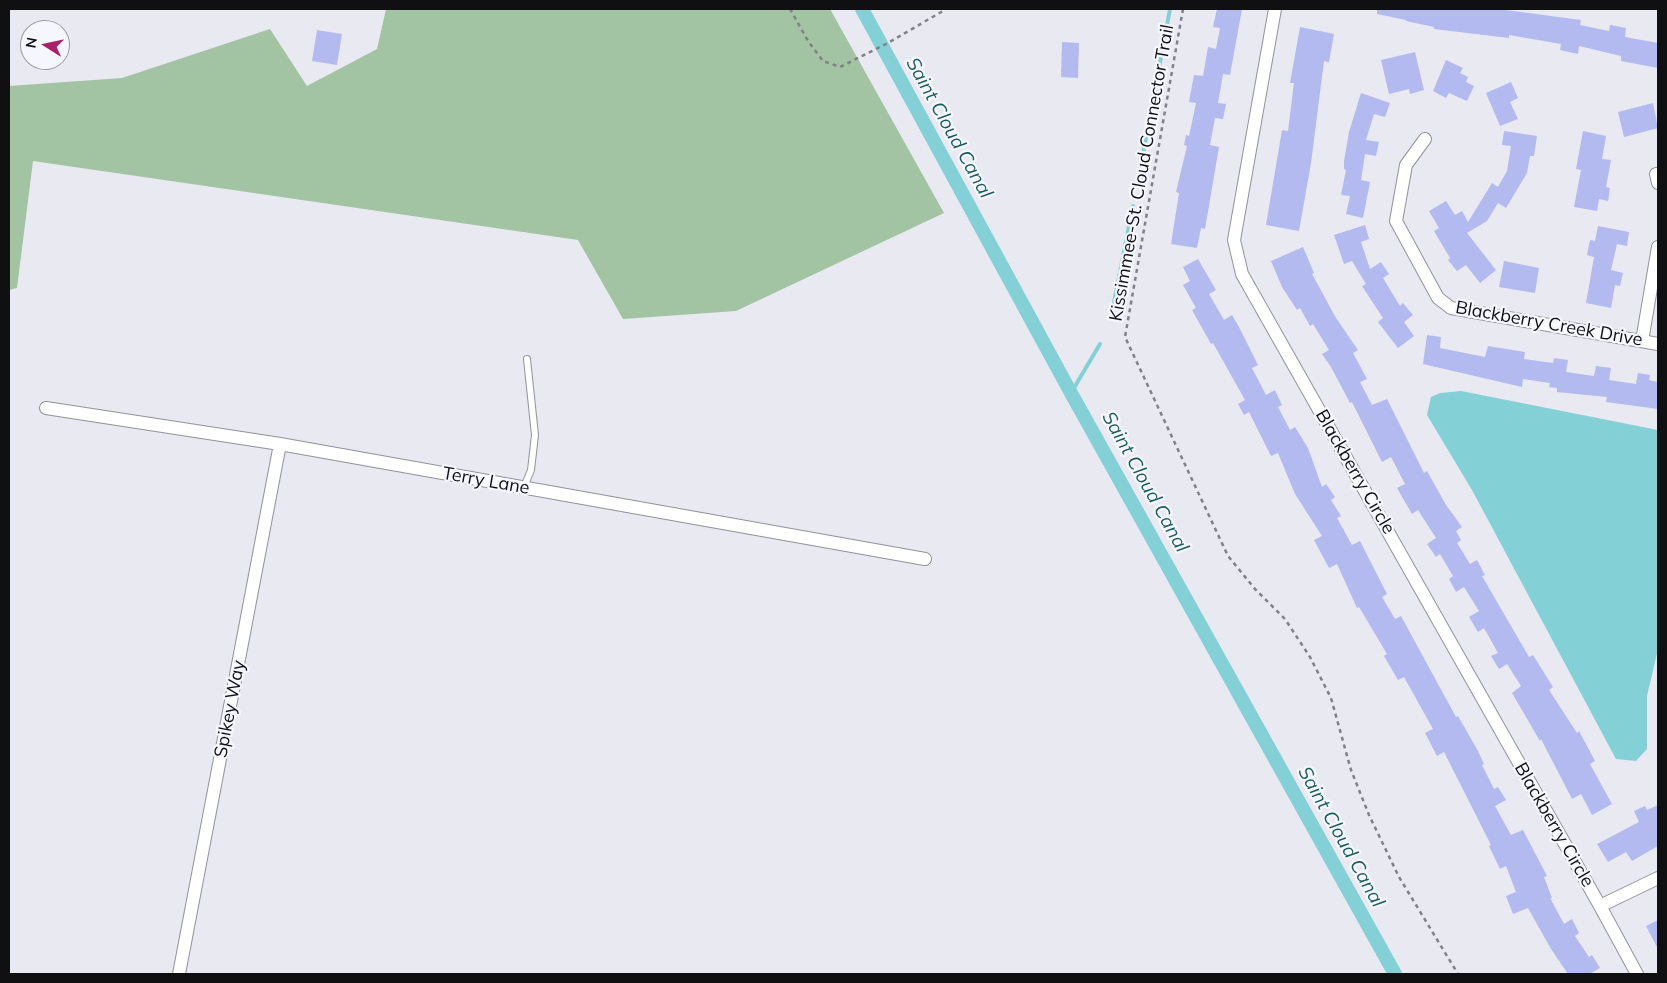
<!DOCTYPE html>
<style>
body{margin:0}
#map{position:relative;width:1667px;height:983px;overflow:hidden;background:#e8e9f1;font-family:Mulish,sans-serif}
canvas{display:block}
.frame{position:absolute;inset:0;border:10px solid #101012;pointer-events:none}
.north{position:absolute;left:20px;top:20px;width:50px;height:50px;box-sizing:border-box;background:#f6f7fe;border:1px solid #9a9ba0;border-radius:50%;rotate:280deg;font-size:14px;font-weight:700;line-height:20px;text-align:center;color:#101012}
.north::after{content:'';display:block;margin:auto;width:18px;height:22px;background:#a92269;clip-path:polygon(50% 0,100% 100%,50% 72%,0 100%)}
</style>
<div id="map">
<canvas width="1667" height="983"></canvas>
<div class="frame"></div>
<div class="north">N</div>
</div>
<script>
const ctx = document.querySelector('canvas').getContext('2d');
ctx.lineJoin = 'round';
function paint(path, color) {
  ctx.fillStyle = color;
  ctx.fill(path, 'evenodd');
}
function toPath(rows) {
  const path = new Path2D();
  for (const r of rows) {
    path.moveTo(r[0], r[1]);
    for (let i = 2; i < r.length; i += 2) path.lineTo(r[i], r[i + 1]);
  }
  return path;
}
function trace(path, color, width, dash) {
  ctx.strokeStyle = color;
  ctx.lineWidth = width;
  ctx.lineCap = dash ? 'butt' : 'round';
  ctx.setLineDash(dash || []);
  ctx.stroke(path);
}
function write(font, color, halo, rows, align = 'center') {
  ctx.font = font + ' Mulish,sans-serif';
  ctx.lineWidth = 4.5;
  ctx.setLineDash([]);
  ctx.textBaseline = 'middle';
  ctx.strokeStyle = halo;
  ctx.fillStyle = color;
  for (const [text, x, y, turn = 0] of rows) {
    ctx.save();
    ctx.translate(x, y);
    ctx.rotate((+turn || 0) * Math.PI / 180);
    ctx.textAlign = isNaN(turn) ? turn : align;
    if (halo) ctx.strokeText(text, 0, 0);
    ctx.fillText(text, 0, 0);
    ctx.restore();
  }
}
const green = toPath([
 [386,9,830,9,944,213,736,311,623,319,578,240,33,161,17,288,9,290,9,86,122,78,270,29,307,86,377,49]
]);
const water = toPath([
 [1461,391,1658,430,1658,649,1647,696,1647,749,1636,761,1616,759,1472,490,1427,415,1431,397,1440,393]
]);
const stream = toPath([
 [1138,180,1170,9],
 [1113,308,1133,206],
 [1071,393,1100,344]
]);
const canal = toPath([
 [862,9,1071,393,1395,974]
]);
const building = toPath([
 [1217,9,1242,9,1230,75,1223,74,1218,103,1226,104,1223,119,1215,118,1210,145,1219,147,1205,229,1201,228,1197,248,1171,244,1179,193,1176,192,1187,146,1184,145,1186,135,1189,136,1196,103,1189,102,1194,75,1203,76,1208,47,1216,49,1220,28,1213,27],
 [1377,9,1498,9,1581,20,1580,25,1609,31,1610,25,1626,28,1625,37,1658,43,1658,68,1621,61,1621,56,1579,46,1578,54,1560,50,1561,44,1509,35,1509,38,1434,29,1434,27,1406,21,1406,20,1377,14],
 [1300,27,1334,34,1329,62,1324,61,1311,163,1299,231,1266,225,1282,130,1288,131,1294,83,1290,83],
 [317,30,342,34,337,65,312,61],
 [1062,42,1079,43,1078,78,1061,77],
 [1415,52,1424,90,1410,94,1409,89,1389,94,1381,60],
 [1446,60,1463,68,1460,73,1468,77,1466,82,1474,86,1467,101,1449,93,1446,98,1433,91],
 [1511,82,1518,98,1510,102,1518,119,1500,126,1486,93],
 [1361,93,1390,103,1385,117,1374,114,1366,140,1379,142,1376,156,1365,154,1361,180,1370,182,1363,218,1346,214,1350,196,1341,195,1346,170,1344,169,1344,161,1349,132],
 [1653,103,1658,128,1624,137,1618,112],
 [1504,131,1537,136,1534,156,1530,156,1527,173,1506,208,1498,203,1487,221,1467,233,1496,270,1480,283,1466,265,1457,271,1448,260,1450,258,1434,231,1439,228,1429,211,1446,201,1455,215,1462,211,1468,222,1492,183,1498,187,1507,171,1511,146,1502,145],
 [1583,131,1606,136,1602,159,1611,160,1606,187,1610,188,1608,201,1599,199,1597,211,1574,207,1581,170,1576,169],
 [1365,225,1369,239,1361,242,1370,269,1381,262,1389,274,1383,278,1400,306,1403,303,1413,315,1404,322,1414,336,1398,348,1378,322,1383,318,1362,286,1366,284,1352,261,1344,264,1334,235],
 [1598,226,1629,232,1627,246,1617,244,1611,270,1623,273,1620,286,1615,285,1611,308,1586,303,1594,257,1587,255,1590,240,1595,241],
 [1303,247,1314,273,1312,274,1336,318,1358,350,1353,353,1367,379,1360,382,1372,405,1387,399,1424,473,1427,471,1446,505,1462,527,1456,531,1461,540,1457,543,1470,564,1477,560,1485,575,1482,576,1529,657,1533,655,1553,687,1549,690,1577,733,1579,731,1595,761,1590,764,1612,804,1592,815,1581,794,1572,799,1541,739,1540,741,1512,693,1521,686,1507,664,1499,669,1491,656,1498,653,1484,628,1478,632,1469,617,1479,611,1464,587,1456,592,1449,579,1453,576,1440,554,1436,557,1427,544,1436,538,1418,510,1412,514,1397,488,1405,484,1391,457,1382,462,1352,402,1350,403,1331,367,1322,354,1329,350,1313,324,1310,326,1300,308,1297,310,1282,287,1271,261],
 [1198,259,1216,290,1209,294,1224,320,1232,315,1239,327,1258,365,1252,368,1266,395,1275,390,1282,405,1278,407,1290,430,1295,427,1308,448,1322,487,1326,484,1335,497,1331,500,1341,516,1337,518,1352,545,1360,541,1387,594,1382,597,1395,619,1401,616,1456,717,1458,716,1478,751,1484,764,1482,765,1494,789,1498,787,1506,800,1495,806,1511,835,1523,830,1547,876,1544,877,1552,898,1550,898,1564,924,1572,919,1579,933,1575,936,1589,957,1592,955,1600,968,1589,974,1568,974,1551,949,1528,908,1513,914,1506,896,1516,892,1506,866,1500,869,1489,846,1491,845,1444,752,1437,756,1425,733,1433,729,1404,677,1398,680,1384,656,1387,654,1359,607,1357,608,1337,564,1329,568,1314,540,1322,536,1295,494,1278,453,1271,456,1249,412,1244,415,1238,404,1245,400,1213,343,1211,344,1192,310,1196,308,1183,285,1190,281,1183,267],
 [1504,261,1539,268,1535,293,1499,287],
 [1427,335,1441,337,1440,348,1485,357,1488,346,1525,352,1524,359,1553,363,1554,358,1568,360,1566,372,1594,376,1596,366,1611,368,1609,380,1636,384,1638,373,1650,375,1649,380,1658,382,1658,409,1606,402,1607,397,1557,392,1557,388,1549,387,1550,383,1523,379,1522,387,1423,364],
 [1658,805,1658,846,1632,861,1626,852,1608,862,1597,844,1639,822,1634,811,1645,806,1647,810],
 [1658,920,1658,949,1646,926]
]);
const path = toPath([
 [790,9,808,41,823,61,840,67,886,44,943,11],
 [1183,9,1125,337,1228,556,1255,589,1285,619,1310,657,1331,698,1351,770,1369,815,1399,877,1458,974]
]);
const lane = toPath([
 [524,487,531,470,535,435,527,359]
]);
const street = toPath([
 [1275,9,1234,240,1242,274,1600,906,1637,974],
 [1425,139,1406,165,1396,221,1438,298,1451,308,1658,344],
 [1656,174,1658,183],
 [1642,341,1658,247],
 [46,408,280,444,925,559],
 [1600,906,1658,878],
 [179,974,280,444]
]);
const streetNames = [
 ["Kissimmee-St. Cloud Connector Trail",1142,173,-80],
 ["Blackberry Creek Drive",1549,324,10],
 ["Blackberry Circle",1355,472,60],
 ["Terry Lane",486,481,10],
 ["Spikey Way",230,709,-79],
 ["Blackberry Circle",1554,825,60]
];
const waterNames = [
 ["Saint Cloud Canal",949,128,61],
 ["Saint Cloud Canal",1145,482,61],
 ["Saint Cloud Canal",1341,837,61]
];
paint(green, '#a2c4a3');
paint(water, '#83d1d7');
trace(stream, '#83d1d7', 4);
trace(canal, '#83d1d7', 14);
paint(building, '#b3baf0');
trace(lane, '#92939a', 8);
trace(street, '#92939a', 14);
trace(path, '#818186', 2.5, [4, 4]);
trace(lane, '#fff', 6);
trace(street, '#fff', 12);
write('18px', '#101012', '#f6f7fe', streetNames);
write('italic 19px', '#195c60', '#f6f7fe', waterNames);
</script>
